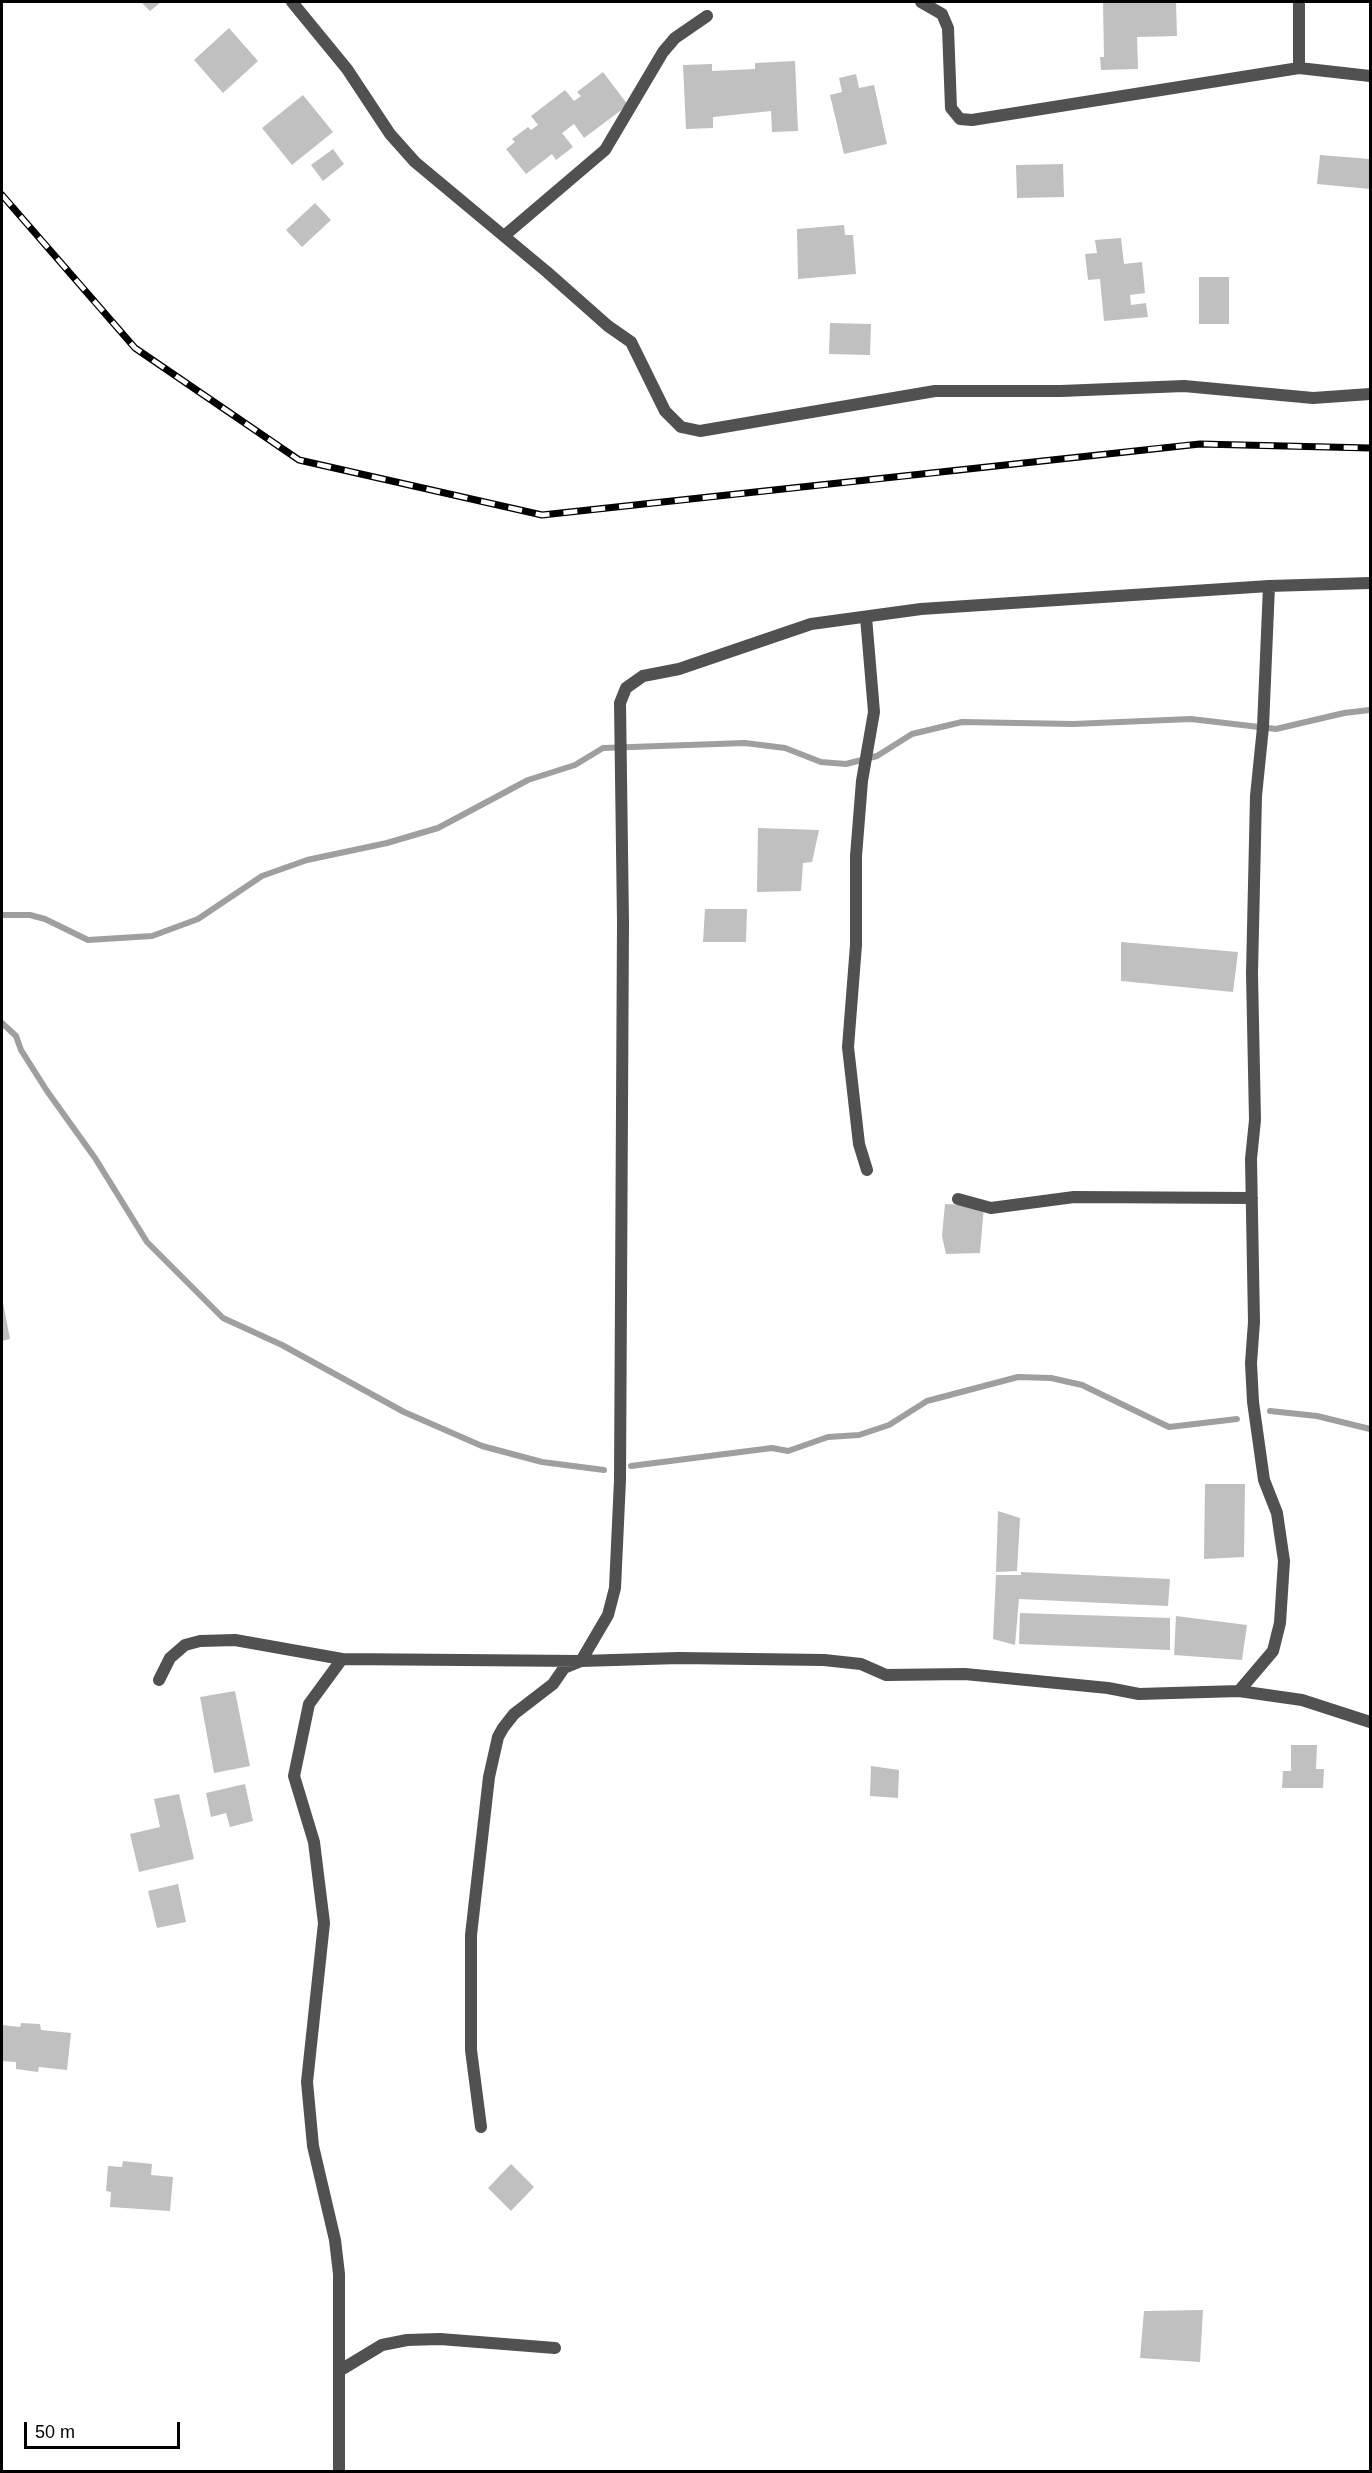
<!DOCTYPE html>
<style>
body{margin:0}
#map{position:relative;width:1372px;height:2473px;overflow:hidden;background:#fff;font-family:Helvetica,sans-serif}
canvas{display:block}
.frame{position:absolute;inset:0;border:3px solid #000;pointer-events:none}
.scale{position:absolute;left:24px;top:2422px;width:156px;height:27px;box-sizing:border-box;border:3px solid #000;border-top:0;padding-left:8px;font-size:18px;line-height:21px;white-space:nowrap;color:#000;-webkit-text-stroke:4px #fff;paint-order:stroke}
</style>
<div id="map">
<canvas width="1372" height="2473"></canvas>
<div class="frame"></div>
<div class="scale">50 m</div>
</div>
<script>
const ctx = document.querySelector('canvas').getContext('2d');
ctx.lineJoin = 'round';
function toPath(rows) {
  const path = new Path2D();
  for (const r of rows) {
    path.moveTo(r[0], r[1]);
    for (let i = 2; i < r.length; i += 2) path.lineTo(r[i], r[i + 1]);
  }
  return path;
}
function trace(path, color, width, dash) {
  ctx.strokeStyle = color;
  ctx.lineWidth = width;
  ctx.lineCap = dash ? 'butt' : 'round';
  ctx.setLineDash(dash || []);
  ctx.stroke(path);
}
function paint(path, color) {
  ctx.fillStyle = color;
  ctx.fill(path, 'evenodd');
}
const stream = toPath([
 [2,915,30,915,45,919,88,940,152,936,198,919,262,876,307,860,387,843,438,828,528,780,575,765,603,748,745,743,785,748,821,762,846,764,877,756,912,734,962,722,1073,724,1191,719,1276,729,1344,713,1370,710],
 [2,1023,16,1036,21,1050,47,1091,95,1158,147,1242,223,1318,282,1345,404,1412,482,1446,542,1462,604,1470],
 [1270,1411,1317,1416,1370,1429],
 [631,1466,772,1448,788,1451,828,1437,859,1435,889,1425,927,1401,1018,1377,1051,1378,1082,1385,1169,1427,1237,1419]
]);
const building = toPath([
 [141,2,161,2,150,11],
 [1103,2,1176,2,1177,36,1137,37,1138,69,1101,70,1100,57,1104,57],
 [229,28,258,61,223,93,194,60],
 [795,61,798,131,772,132,771,111,713,117,713,128,686,129,683,65,712,64,712,71,755,69,755,63],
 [603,72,628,105,584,138,574,124,562,133,573,147,556,160,552,154,526,174,506,149,515,142,512,139,528,127,531,130,538,125,531,116,565,90,574,101,581,96,577,92],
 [856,74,859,88,874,85,887,144,844,154,830,95,842,92,839,78],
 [303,95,333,132,292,165,262,128],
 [333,149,344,164,323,181,311,165],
 [1320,155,1370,159,1370,189,1317,184],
 [1063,164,1064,197,1017,198,1016,165],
 [315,203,331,220,302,247,286,230],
 [844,225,845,235,853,235,856,274,798,279,797,229],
 [1121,238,1124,264,1142,262,1145,293,1130,295,1131,305,1146,303,1148,317,1104,321,1100,279,1088,280,1085,254,1097,253,1095,240],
 [1199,277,1229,277,1229,324,1199,324],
 [830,323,871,324,870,355,829,354],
 [758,828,819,830,812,862,803,863,801,891,757,892],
 [705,909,747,909,746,942,703,942],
 [1121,942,1238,952,1233,992,1121,981],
 [945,1204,984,1206,980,1253,946,1254,942,1236],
 [2,1297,10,1339,2,1341],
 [1205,1484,1245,1484,1244,1557,1204,1559],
 [998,1511,1020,1518,1017,1571,996,1572],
 [1021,1572,1170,1579,1168,1606,1019,1599,1015,1645,993,1639,996,1575,1021,1575],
 [1020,1613,1170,1618,1170,1650,1019,1644],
 [1176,1616,1247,1625,1242,1660,1174,1655],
 [235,1691,250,1766,214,1773,200,1697],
 [1291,1745,1317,1745,1316,1769,1324,1769,1323,1788,1282,1788,1283,1771,1291,1771],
 [871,1766,899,1770,898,1798,870,1796],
 [245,1784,253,1821,230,1827,226,1813,211,1817,206,1793],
 [179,1794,194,1859,139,1872,130,1834,160,1827,154,1799],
 [178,1884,186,1922,157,1928,148,1891],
 [21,2023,40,2024,41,2030,71,2033,67,2070,39,2067,38,2072,16,2069,16,2062,2,2061,2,2025,20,2027],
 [123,2161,152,2164,151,2175,173,2177,170,2211,110,2207,111,2192,106,2191,108,2166,122,2167],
 [511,2164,534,2187,511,2211,488,2188],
 [1203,2310,1200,2362,1140,2358,1144,2311]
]);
const street = toPath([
 [292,2,347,69,390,134,415,162,547,272,608,326,631,342,665,411,681,427,700,431,935,391,1061,391,1184,386,1313,398,1370,394],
 [921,2,942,14,948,28,951,108,960,119,972,120,1299,68],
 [1299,2,1299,68,1370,76],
 [504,236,605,150,663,52,675,38,707,16],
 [866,617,874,712,862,781,856,856,856,945,848,1047,859,1144,867,1170],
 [958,1199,991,1208,1074,1197,1252,1198],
 [342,1659,581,1661,608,1615,615,1588,620,1480,623,922,620,703,626,688,643,676,679,669,811,624,921,609,1269,586,1370,583],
 [159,1680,170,1658,185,1645,200,1641,235,1640,342,1659,309,1704,294,1776,314,1842,324,1923,307,2082,313,2146,335,2240,339,2274,339,2472],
 [1239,1691,1273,1651,1280,1623,1284,1561,1277,1513,1264,1480,1253,1402,1251,1363,1254,1322,1251,1159,1255,1120,1252,973,1256,796,1263,727,1269,586],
 [481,2127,471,2050,471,1935,489,1777,498,1737,503,1728,514,1714,553,1684,564,1668,581,1661,679,1658,824,1660,861,1664,886,1675,965,1674,1108,1688,1139,1694,1239,1691,1302,1700,1370,1722],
 [339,2371,382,2345,407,2340,440,2339,555,2348]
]);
const rail = toPath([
 [2,195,135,348,299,460,542,515,1200,444,1370,448]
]);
trace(stream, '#9f9f9f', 6);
paint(building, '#c0c0c0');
trace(street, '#515151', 12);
trace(rail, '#000', 7);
trace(rail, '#fff', 4.5, [14]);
</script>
